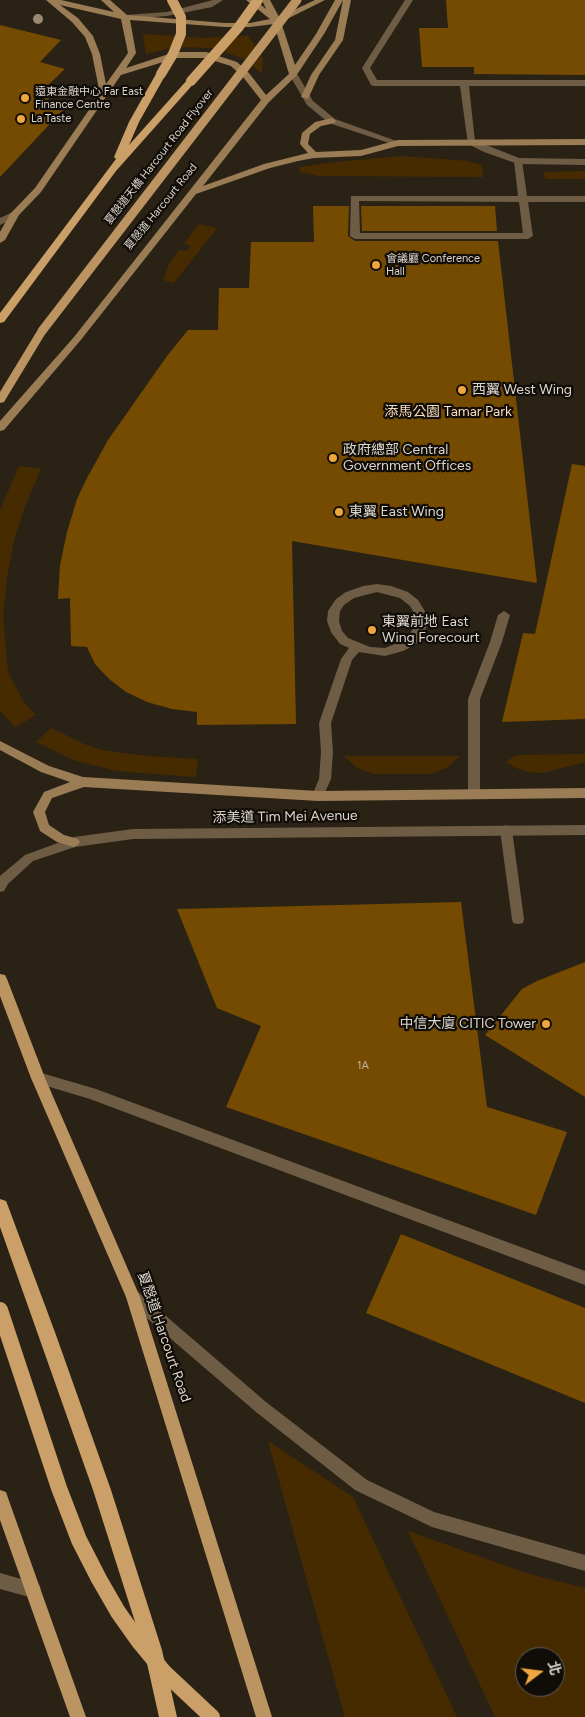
<!DOCTYPE html>
<meta charset="utf-8">
<style>
body{margin:0}
#map{position:relative;width:585px;height:1717px;overflow:hidden;background:#2b2216;font-family:Figtree,"Noto Sans TC",sans-serif}
canvas{display:block}
.north{position:absolute;left:515px;top:1647px;width:50px;height:50px;box-sizing:border-box;background:#100c07;border:1px solid #625d57;border-radius:50%;rotate:75deg;font-size:14px;font-weight:700;line-height:20px;text-align:center;color:#dcd6ce}
.north::after{content:'';display:block;margin:auto;width:18px;height:22px;background:#efa73d;clip-path:polygon(50% 0,100% 100%,50% 72%,0 100%)}
</style>
<div id="map">
<canvas width="585" height="1717"></canvas>
<div class="north">北</div>
</div>
<script>
const ctx = document.querySelector('canvas').getContext('2d');
ctx.lineJoin = 'round';
function paint(path, color) {
  ctx.fillStyle = color;
  ctx.fill(path, 'evenodd');
}
function toPath(rows) {
  const path = new Path2D();
  for (const r of rows) {
    path.moveTo(r[0], r[1]);
    for (let i = 2; i < r.length; i += 2) path.lineTo(r[i], r[i + 1]);
  }
  return path;
}
function trace(path, color, width, dash) {
  ctx.strokeStyle = color;
  ctx.lineWidth = width;
  ctx.lineCap = dash ? 'butt' : 'round';
  ctx.setLineDash(dash || []);
  ctx.stroke(path);
}
function write(font, color, halo, rows, align = 'center') {
  ctx.font = font + ' Figtree,"Noto Sans TC",sans-serif';
  ctx.lineWidth = 4.5;
  ctx.setLineDash([]);
  ctx.textBaseline = 'middle';
  ctx.strokeStyle = halo;
  ctx.fillStyle = color;
  for (const [text, x, y, turn = 0] of rows) {
    ctx.save();
    ctx.translate(x, y);
    ctx.rotate((+turn || 0) * Math.PI / 180);
    ctx.textAlign = isNaN(turn) ? turn : align;
    if (halo) ctx.strokeText(text, 0, 0);
    ctx.fillText(text, 0, 0);
    ctx.restore();
  }
}
const green = toPath([
 [143,34,204,38,248,36,260,51,263,59,262,72,260,72,242,58,213,48,175,47,146,54],
 [401,156,468,161,482,165,483,177,318,176,300,172,300,167,326,163],
 [585,171,585,179,545,179,544,172],
 [199,224,217,228,174,283,163,280,170,262,179,250,187,251,191,246,184,244],
 [19,466,41,469,26,504,14,540,7,578,3,616,8,672,23,701,36,715,15,727,0,710,0,510],
 [51,728,84,744,102,750,146,756,198,759,196,777,116,771,73,760,36,742],
 [585,754,585,762,543,773,529,772,516,768,506,762,516,755],
 [344,756,460,756,448,767,431,774,375,774,357,768],
 [268,1441,353,1497,457,1717,345,1717],
 [408,1531,529,1574,585,1588,585,1717,495,1717],
 [525,1657,555,1657,555,1687,525,1687]
]);
const building = toPath([
 [446,0,585,0,585,75,474,74,474,67,422,67,419,28,448,28],
 [0,25,61,40,40,62,65,69,46,87,57,90,42,105,63,110,0,177],
 [313,206,349,206,348,236,355,241,498,241,537,583,292,541,296,724,197,725,197,712,172,709,147,702,126,692,109,679,95,664,87,647,71,646,70,598,58,599,60,565,67,532,77,499,87,478,108,440,167,356,188,330,218,330,219,288,249,288,251,242,314,242],
 [361,206,495,206,497,231,362,231],
 [572,464,585,466,585,719,502,722,523,633,535,634],
 [461,902,487,1107,567,1132,536,1215,226,1107,261,1026,217,1008,177,909],
 [585,962,585,1097,485,1035,522,989,537,981],
 [401,1234,585,1308,585,1403,366,1313]
]);
const service = toPath([
 [213,0,223,0,212,7,167,16,126,19,122,17,126,15,167,12,213,0],
 [405,0,413,0,370,68,377,80,585,80,585,86,469,86,475,142,471,145,468,144,460,86,374,86,371,85,362,68,405,0],
 [518,158,522,161,527,196,585,196,585,202,528,202,533,236,528,239,355,239,350,236,351,196,518,196,514,161,518,158],
 [359,201,519,202,523,233,360,233,359,201],
 [377,584,391,586,408,592,418,600,426,613,428,623,424,633,415,645,403,651,385,656,359,652,352,660,331,723,333,752,331,779,322,799,318,801,314,799,312,796,319,779,321,752,319,723,341,659,349,648,340,644,331,632,327,621,328,611,336,599,346,592,363,586,377,584],
 [377,592,400,598,410,606,414,613,416,623,407,639,385,648,370,647,348,638,342,631,339,621,340,611,344,605,354,598,377,592],
 [504,611,510,615,502,642,480,699,480,794,478,797,474,799,470,797,468,794,468,699,490,642,498,615,504,611],
 [506,825,510,827,512,830,524,919,523,923,518,924,513,923,512,919,500,830,502,827,506,825],
 [0,1573,39,1584,41,1590,39,1596,33,1598,0,1589,0,1573]
]);
const minor = toPath([
 [471,139,519,158,585,159,585,165,518,164,484,152,468,144,468,140,471,139],
 [15,211,18,212,18,216,0,225,0,218,15,211],
 [585,825,585,835,133,839,75,847,33,861,8,884,4,891,0,892,0,876,25,855,74,837,133,829,585,825],
 [38,1072,96,1089,585,1271,585,1285,90,1099,33,1082,31,1078,33,1074,38,1072]
]);
const tertiary = toPath([
 [290,72,296,72,313,101,335,119,402,143,401,145,395,145,329,123,307,105,289,74,290,72],
 [133,1290,138,1292,266,1402,367,1480,434,1512,585,1555,585,1571,432,1527,355,1490,256,1412,128,1302,126,1297,128,1292,133,1290]
]);
const secondary = toPath([
 [46,0,61,0,114,12,101,0,110,0,127,15,225,23,250,23,270,19,246,0,255,0,266,9,262,0,270,0,279,17,315,0,325,0,281,22,295,65,316,34,335,0,351,0,343,40,319,75,308,99,301,97,311,75,335,40,343,0,324,34,296,76,269,102,203,186,264,164,308,153,300,144,302,133,315,122,332,118,336,121,335,123,321,126,310,134,308,144,316,152,361,150,398,140,585,139,585,145,398,146,361,156,314,158,298,161,270,168,196,194,80,341,4,430,0,431,0,421,74,337,261,100,243,77,231,66,205,58,176,58,121,75,41,192,19,215,5,240,0,243,0,232,10,214,35,188,100,94,92,54,85,37,72,22,46,0],
 [60,5,121,19,128,53,106,84,100,54,93,36,78,18,60,5],
 [130,20,225,27,250,27,274,24,289,74,266,95,249,73,237,62,206,52,175,52,126,68,136,53,130,20],
 [0,741,49,766,83,777,318,791,585,788,585,798,318,801,84,787,52,798,45,812,49,825,64,835,78,839,80,842,78,845,74,847,57,842,40,831,33,812,44,792,70,782,41,772,0,750,0,741]
]);
const primary = toPath([
 [42,328,47,331,4,402,0,403,0,392,37,331,42,328],
 [0,974,5,975,7,979,45,1078,140,1297,272,1717,256,1717,126,1297,31,1078,0,996,0,974],
 [0,1490,6,1492,8,1498,86,1717,70,1717,0,1520,0,1490]
]);
const trunk = toPath([
 [161,71,166,74,139,122,129,145,188,79,191,78,196,81,116,171,4,322,0,323,0,313,116,159,114,157,129,122,156,74,161,71],
 [0,1199,6,1201,8,1206,56,1335,111,1490,162,1650,177,1717,159,1717,144,1650,93,1490,0,1227,0,1199]
]);
const primaryBridge = toPath([
 [42,331,297,0]
]);
const trunkBridgeFar1 = toPath([
 [161,74,173,54,181,34,181,17,172,0],
 [191,81,238,28,258,0]
]);
const trunkBridge = toPath([
 [0,1310,59,1488,79,1540,99,1579,118,1612,140,1643,164,1672,212,1717]
]);
const trees = [
 [38,19]
];
const markers = [
 [25,98,5,"#efa73d"],
 [21,119,5,"#efa73d"],
 [376,265,5,"#efa73d"],
 [462,390,5,"#efa73d"],
 [333,458,5,"#efa73d"],
 [339,512,5,"#efa73d"],
 [372,630,5,"#efa73d"],
 [546,1024,5,"#efa73d"]
];
const farPoinames = [
 ["遠東金融中心 Far East",35,92],
 ["Finance Centre",35,105],
 ["La Taste",31,119],
 ["會議廳 Conference",386,259],
 ["Hall",386,272]
];
const farStreetnames = [
 ["夏慤道天橋 Harcourt Road Flyover",159,157,-52],
 ["夏慤道 Harcourt Road",161,207,-51]
];
const numberNames = [
 ["1A",363,1066]
];
const poiNames = [
 ["西翼 West Wing",472,390],
 ["政府總部 Central",343,450],
 ["Government Offices",343,466],
 ["東翼 East Wing",349,512],
 ["東翼前地 East",382,622],
 ["Wing Forecourt",382,638],
 ["中信大廈 CITIC Tower",536,1024,"right"]
];
const parkNames = [
 ["添馬公園 Tamar Park",448,412]
];
const streetNames = [
 ["添美道 Tim Mei Avenue",285,817,-1],
 ["夏慤道 Harcourt Road",164,1337,71]
];
paint(green, '#472b00');
paint(building, '#754b01');
paint(service, '#6f5c45');
paint(minor, '#6f5c45');
paint(tertiary, '#6f5c45');
paint(secondary, '#9a7c55');
paint(primary, '#bb9462');
paint(trunk, '#ca9f68');
trace(primaryBridge, '#bb9462', 9);
trace(trunkBridgeFar1, '#ca9f68', 10);
trace(trunkBridge, '#ca9f68', 16);
ctx.fillStyle = '#9c8973';
for (const [x, y] of trees) {
  ctx.beginPath();
  ctx.arc(x, y, 5, 0, 2 * Math.PI);
  ctx.fill();
}
for (const [x, y, r, color] of markers) {
  const dot = new Path2D();
  dot.arc(x, y, r, 0, 2 * Math.PI);
  ctx.fillStyle = color;
  ctx.fill(dot);
  trace(dot, '#100c07', 2);
}
write('11px', '#dcd6ce', '#100c07', farPoinames, 'left');
write('11px', '#dcd6ce', '#100c07', farStreetnames);
write('11px', '#c2b39b', null, numberNames);
write('14px', '#dcd6ce', '#100c07', poiNames, 'left');
write('14px', '#f8debf', '#100c07', parkNames);
write('14px', '#dcd6ce', '#100c07', streetNames);
</script>
